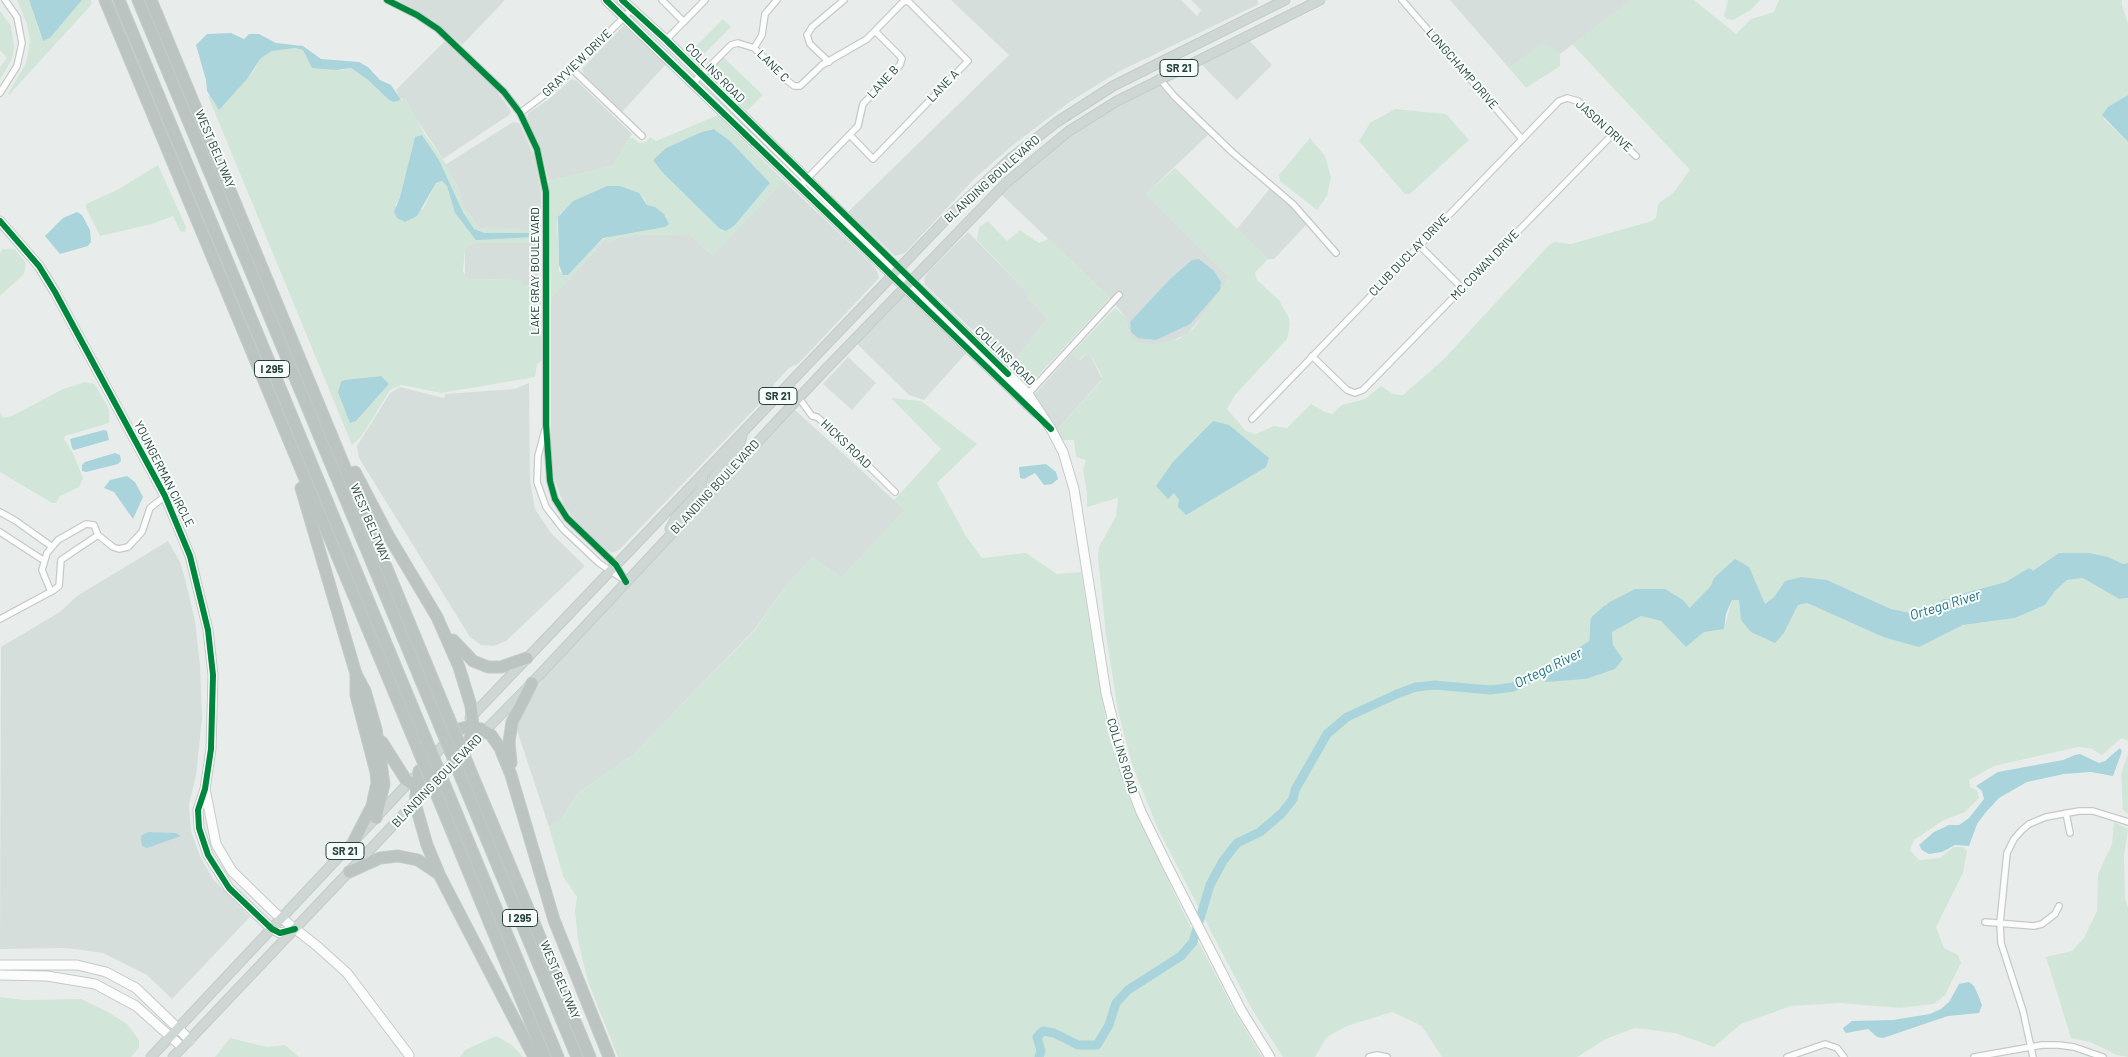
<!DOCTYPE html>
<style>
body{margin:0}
canvas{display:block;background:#e8edeb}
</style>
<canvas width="2128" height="1057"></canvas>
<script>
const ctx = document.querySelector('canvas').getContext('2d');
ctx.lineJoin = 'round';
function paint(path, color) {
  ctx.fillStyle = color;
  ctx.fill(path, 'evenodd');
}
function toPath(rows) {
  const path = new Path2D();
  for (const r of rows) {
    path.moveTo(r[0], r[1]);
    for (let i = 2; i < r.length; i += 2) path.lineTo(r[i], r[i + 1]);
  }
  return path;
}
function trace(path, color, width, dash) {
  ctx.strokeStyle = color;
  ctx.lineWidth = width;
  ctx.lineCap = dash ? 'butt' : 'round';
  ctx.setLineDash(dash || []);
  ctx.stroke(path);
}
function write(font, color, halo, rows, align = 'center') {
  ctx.font = font + ' Barlow,sans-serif';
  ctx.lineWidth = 4;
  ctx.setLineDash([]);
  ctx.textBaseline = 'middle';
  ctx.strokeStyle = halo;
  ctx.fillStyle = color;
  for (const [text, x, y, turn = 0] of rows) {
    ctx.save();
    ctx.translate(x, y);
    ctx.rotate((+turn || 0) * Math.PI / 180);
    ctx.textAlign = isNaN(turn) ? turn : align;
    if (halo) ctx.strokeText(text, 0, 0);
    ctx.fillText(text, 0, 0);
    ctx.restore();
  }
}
const built = toPath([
 [398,0,505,0,462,45,434,21],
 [951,0,1181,0,1197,16,1201,10,1191,0,1257,0,1259,4,1118,72,1071,101,1013,145,974,179,905,253,895,256,848,212,1009,55],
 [1450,0,1632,0,1560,54,1543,44,1509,68],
 [624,25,666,64,622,112,584,75,582,69],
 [1248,39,1272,65,1237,100,1199,62],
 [445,41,496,90,511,111,509,115,443,159,403,99,399,98,396,90],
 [572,79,577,81,632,134,613,166,549,181,541,150,527,118,528,113,548,100],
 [1159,82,1210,133,1146,194,1229,277,1210,307,1187,334,1167,343,1152,345,1135,342,1131,338,1125,317,1110,298,1001,194,1033,164,1075,133],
 [513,122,519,123,535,157,541,192,541,234,540,232,479,228,462,204,459,189,445,165],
 [784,181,872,264,877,271,879,278,798,364,789,368,774,384,771,392,619,550,612,553,606,550,574,519,564,505,554,479,551,460,551,298,606,239,609,242,620,237,634,235,689,234,712,255],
 [1271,187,1308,223,1274,259,1268,259,1237,229],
 [968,232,1027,292,1027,298,1048,318,1010,366,925,285,924,279,928,272],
 [519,242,537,243,538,286,524,286,519,280,468,279,465,276,465,250,468,245,474,243],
 [904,291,968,351,924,400,909,395,856,343],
 [1089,352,1102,379,1056,431,1034,395,1071,354,1080,360],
 [848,357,876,383,852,410,823,384],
 [529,383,530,480,535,509,551,533,585,566,506,641,494,646,481,645,470,637,359,458,357,446,390,393,400,387,444,398,445,394,514,389],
 [795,410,905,510,841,578,813,557,788,583,755,629,681,705,633,755,578,793,560,821,549,827,516,727,523,708,544,678],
 [168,541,180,562,185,579,195,621,200,665,202,717,196,776,189,804,191,831,200,856,213,879,250,917,172,999,147,975,103,953,67,948,0,949,1,647,60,612,77,596]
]);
const green = toPath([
 [17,0,29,0,41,37,50,38,82,0,91,0,92,4,9,95,8,94,26,63,30,41,27,24],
 [1632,0,1694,0,1736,34,1751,19,1774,12,1779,0,2122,0,2122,5,2128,24,2128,95,2108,107,2104,119,2128,142,2128,563,2123,564,2108,557,2059,553,2003,591,1986,596,1944,599,1916,614,1891,609,1827,580,1785,581,1774,597,1765,604,1756,587,1692,613,1683,600,1599,616,1589,641,1558,661,1546,681,1586,679,1623,659,1613,645,1612,632,1641,616,1661,621,1686,647,1704,631,1724,629,1732,600,1739,599,1741,619,1784,633,1798,605,1807,603,1883,637,1933,640,1963,625,2015,618,2045,605,2055,591,2067,580,2083,578,2119,599,2128,598,2128,741,2122,738,2119,740,2102,755,2090,748,2078,747,1994,766,1969,780,1970,787,1977,790,1979,798,1965,812,1944,820,1914,840,1910,850,1919,860,1940,858,1953,847,1963,847,1967,851,1963,873,1936,927,1944,948,1958,955,1961,963,1945,995,1934,1004,1900,1008,1840,1003,1791,1006,1741,1024,1714,1047,1675,1033,1635,1028,1606,1039,1577,1057,1442,1057,1422,1026,1392,1012,1347,1026,1332,1034,1326,1038,1315,1057,1283,1057,1253,1011,1217,943,1157,827,1132,764,1118,711,1106,635,1098,557,1099,547,1116,516,1118,498,1087,507,1087,494,1083,469,1086,460,1076,457,1074,440,1063,440,1056,431,1101,381,1102,376,1089,352,1077,361,1071,354,1115,308,1125,317,1131,338,1135,341,1152,345,1179,339,1194,328,1229,277,1146,194,1175,168,1268,259,1255,273,1257,280,1279,300,1289,318,1290,325,1287,339,1235,395,1227,409,1246,431,1256,434,1274,426,1287,428,1311,404,1325,412,1332,414,1342,405,1365,399,1381,386,1393,394,1403,395,1443,360,1549,245,1554,242,1571,244,1652,221,1656,218,1658,204,1674,192,1690,170,1572,44],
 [1266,467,1179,500,1174,493],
 [1728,0,1760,0,1751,10,1733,20,1727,19,1724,16],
 [0,11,11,26,14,46,12,59,0,80,0,67,7,58,0,50],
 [723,19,731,27,697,61,689,53],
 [1543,43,1560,54,1560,66,1526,88,1509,68],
 [295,48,303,50,310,61,310,64,343,70,351,68,368,80,389,100,393,102,406,99,424,133,444,161,459,189,462,204,479,228,535,229,540,232,541,238,537,243,474,243,468,245,465,250,463,271,468,279,520,280,525,286,541,288,542,361,537,364,535,377,441,393,401,385,390,390,361,437,352,445,208,96,211,95,217,107,252,73,261,58,272,51],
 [422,135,439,160,463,212,474,229,485,233,532,233,536,237,476,239,455,213,447,186,442,181,436,183,423,209,395,206,400,197,415,137],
 [380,376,389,384,356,421,350,422,344,380],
 [723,57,763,95,747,111,710,74,715,64],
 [1395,109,1446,114,1469,140,1410,194,1405,194,1359,141,1370,123],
 [718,115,784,181,712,255,689,234,634,235,620,237,609,242,606,239,551,298,549,181,613,166,630,138,633,138,639,143,646,142,650,137,656,141],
 [711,129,716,130,729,140,770,183,735,225,722,231,662,172,653,160,666,148],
 [607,186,644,198,647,205,659,210,667,217,603,239,566,276,559,271,559,265,557,224,560,214,573,201],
 [1310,138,1325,156,1331,177,1327,196,1317,210,1280,181,1279,175],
 [158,165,186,227,185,232,180,231,173,216,152,224,100,236,86,208,86,204,119,189],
 [988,221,1007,241,1020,230,1039,243,1048,239,1110,298,1033,381,1026,383,1010,366,1048,318,1027,298,1027,292,977,240,979,227],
 [2,249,15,249,26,263,24,274,0,296,0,253],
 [84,382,95,384,97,388,109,409,109,423,65,436,64,439,73,453,83,478,79,487,60,496,56,503,52,503,0,472,0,412,3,418,12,416,63,389],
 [891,398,921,401,977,444,937,483,966,536,982,558,1026,553,1057,574,1081,572,1108,733,1126,791,1188,922,1235,1012,1262,1057,618,1057,588,982,578,940,575,911,577,897,563,876,549,827,560,821,578,793,633,755,681,705,755,630,788,583,813,557,841,578,904,510,894,500,941,449],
 [2128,754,2128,814,2123,810,2121,774],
 [2114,822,2128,829,2124,856,2125,899,2128,907,2128,1057,2117,1055,2090,1042,2071,1038,2046,957,2072,951,2084,938,2097,911,2098,874,2112,844],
 [0,997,24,1000,81,999,108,1012,127,1024,139,1040,139,1048,131,1057,0,1057],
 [496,1036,512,1045,523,1057,460,1057,465,1050],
 [230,1038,267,1047,285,1045,299,1057,215,1057]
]);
const water = toPath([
 [29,0,82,0,50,38,43,41],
 [231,33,244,39,249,34,259,34,276,43,303,46,321,59,359,62,368,67,380,80,391,85,401,100,393,102,389,100,368,80,351,68,336,70,312,68,303,50,295,48,272,51,261,58,247,79,219,110,207,91,206,80,196,45,207,34],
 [2128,95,2128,142,2102,115,2108,107],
 [714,129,729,140,770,183,735,225,726,231,720,229,662,172,653,160,666,148,702,132],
 [422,135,439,160,463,212,474,229,485,233,532,233,536,237,476,240,455,213,447,186,442,181,436,183,417,216,405,222,397,218,394,212,400,197,415,137],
 [607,186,620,186,639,193,647,205,655,207,664,214,669,224,665,227,603,238,568,275,563,275,559,265,558,217,573,201],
 [77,212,82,215,90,230,91,242,88,246,60,254,45,236,63,218],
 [1199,259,1214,271,1221,282,1220,290,1190,324,1156,340,1138,338,1131,332,1130,322,1170,279,1192,260],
 [381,376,389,384,356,421,350,423,338,392,341,382,344,380],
 [1213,421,1229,425,1269,458,1266,467,1186,515,1178,507,1179,500,1174,493,1168,499,1156,486,1173,462],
 [104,430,107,431,109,440,74,450,72,448,70,439],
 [115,453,120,455,121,461,118,464,86,472,82,471,82,465,85,462],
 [1046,464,1056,472,1058,479,1052,484,1044,485,1035,473,1024,479,1020,478,1019,467],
 [127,476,135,482,143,497,133,519,114,492,104,488,110,480],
 [2059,553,2089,553,2108,557,2123,564,2128,563,2128,598,2119,599,2083,578,2067,580,2055,591,2045,605,2015,618,1963,625,1919,647,1883,637,1807,603,1798,605,1784,633,1775,643,1751,632,1741,620,1739,600,1732,600,1726,614,1724,629,1704,632,1686,647,1661,621,1641,616,1612,632,1613,645,1623,659,1615,669,1586,679,1545,682,1558,661,1589,641,1599,616,1608,603,1635,589,1665,589,1683,600,1693,612,1702,607,1714,578,1735,559,1749,567,1765,604,1774,597,1785,581,1801,577,1827,580,1891,609,1916,614,1944,599,1986,596,2003,591],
 [2120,748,2122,751,2113,776,2091,772,2064,774,2027,782,1999,798,1986,812,1977,824,1969,846,1955,845,1942,852,1929,854,1922,850,1919,845,1934,832,1949,825,1959,825,1969,818,1984,799,1982,791,1976,786,1998,772,2063,760,2075,755,2080,754,2099,763,2105,761],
 [148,832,176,833,181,836,147,848,142,846,141,840,142,835],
 [1969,982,1974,986,1979,997,1982,1005,1979,1013,1948,1016,1883,1038,1877,1037,1868,1029,1846,1033,1844,1031,1843,1028,1852,1021,1893,1020,1930,1014,1941,1009,1949,1002,1959,984]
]);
const river = toPath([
 [1960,599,2008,586,2029,573],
 [1681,613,1691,613,1715,588],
 [1594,640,1595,620,1606,610],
 [1039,1057,1041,1051,1037,1037,1043,1031,1054,1033,1078,1045,1097,1045,1109,1025,1116,1003,1128,990,1181,956,1193,942,1210,885,1223,861,1237,843,1260,832,1282,813,1293,799,1295,790,1327,734,1347,717,1397,694,1416,687,1435,685,1490,690,1513,687,1565,661]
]);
const street = toPath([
 [387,0,417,15,438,29,504,92,520,113,537,149,546,192,546,425,550,481,555,499,567,518,616,565,626,582],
 [662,0,684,22],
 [1402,0,1522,139],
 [666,40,705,0],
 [754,48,762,35,765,14,777,0],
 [829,62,810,44,807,35,812,27,844,0],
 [573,70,642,136],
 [1159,78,1174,96,1232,152,1293,204,1336,253],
 [693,83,731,45,738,43,754,48,789,82,794,86,800,86,822,65,867,39,903,2,908,1,968,61,873,159,850,135],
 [0,93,17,66,22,43,17,17,5,0],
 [520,113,556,86,632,9],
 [799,187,858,126,863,104,900,65,902,59,899,55,876,32],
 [1419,245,1462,288],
 [1312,356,1347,390,1355,393,1363,390,1613,134],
 [1028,394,1119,295],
 [799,398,812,416,817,417,834,432,895,492],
 [1252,419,1559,101,1567,98,1578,101,1636,156],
 [545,430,538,456,537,482,546,507,563,529,599,563,624,580],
 [0,512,16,521,51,546],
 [0,532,43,560],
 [98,535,113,547,119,549,128,547,142,532,150,508,165,496],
 [0,619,54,590,59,586,61,560,98,535,94,525,86,524,58,540,47,553,42,570,51,592],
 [2066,813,2070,833],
 [1985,922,2034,926,2042,924,2055,914,2059,906],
 [1369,1057,1377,1055,1387,1057],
 [1787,1057,1825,1044,1837,1048,1844,1057],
 [1974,1057,2042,1045,2059,1045,2074,1047,2103,1057],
 [2033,1057,2023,1011,2001,943,2000,923,2007,853,2014,839,2022,830,2029,824,2046,817,2079,811,2093,811,2128,822]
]);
const secondary = toPath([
 [606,0,1035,412],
 [622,0,666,40,898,269,1013,379,1028,394,1051,429,1063,452,1074,489,1106,693,1125,771,1141,812,1168,867,1241,1010,1270,1057],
 [0,221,39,266,55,292,165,496,190,556,208,630,213,675,211,749,205,789,198,810,199,828,208,855,229,888,272,929,280,933,295,930],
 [205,789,216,844,232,871,275,913,317,946,347,973,409,1055],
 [0,965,77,965,106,972,136,988,190,1040],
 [0,975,47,976,95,984,136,1006,182,1047]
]);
const primary = toPath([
 [714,488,714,476,738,449,742,436],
 [670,529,677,516,701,490,703,475],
 [470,718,951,214,1011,158,1057,122,1113,86,1285,0],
 [467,749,532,683,824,371,1006,183,1069,131,1117,101,1320,0],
 [430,760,450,738],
 [151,1057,413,778],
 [173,1057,457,758]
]);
const highway = toPath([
 [105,0,417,747],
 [119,0,425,737],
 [138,0,439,724],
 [151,0,448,716],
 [355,472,388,535,437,617,459,667,471,706,473,727,470,739,458,756],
 [301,488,356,674,365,691,376,729,384,784,376,818],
 [453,640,473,661,488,667,501,667,527,658],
 [459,729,467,727,481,729,491,735,500,748,511,775,554,920,609,1057],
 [382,742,406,780,414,785,423,785],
 [511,763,509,742,512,722,532,683],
 [419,771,415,803,427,845,440,876,534,1057],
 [471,772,590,1057],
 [462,780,577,1057],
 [449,795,558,1057],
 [440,803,545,1057],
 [353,843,372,806,377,783,376,772,356,695,356,676],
 [349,872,380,858,398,856,418,860,437,873]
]);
const highwayBridge = toPath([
 [448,716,471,772],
 [439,724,462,780],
 [425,737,449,795],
 [417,747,440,803]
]);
const cycleway = toPath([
 [387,0,417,15,438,29,504,92,520,113,537,149,546,192,546,425,550,481,555,499,567,518,616,565,626,582],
 [606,0,1051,429],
 [622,0,666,40,1008,374],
 [0,221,39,266,55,292,165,496,190,556,208,630,213,675,211,749,205,789,198,810,199,828,208,855,229,888,272,929,280,933,295,929]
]);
const shields = [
 [1179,68,38],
 [272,369,35],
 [778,396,38],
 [345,851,38],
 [520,918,35]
];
const shieldNames = [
 ["SR 21",1179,68],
 ["I 295",272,369],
 ["SR 21",778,396],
 ["SR 21",345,851],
 ["I 295",520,918]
];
const streetNames = [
 ["GRAYVIEW DRIVE",577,63,-44],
 ["LANE C",773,66,45],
 ["LONGCHAMP DRIVE",1462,69,49],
 ["COLLINS ROAD",715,73,45],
 ["LANE B",883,82,-47],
 ["LANE A",943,86,-46],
 ["JASON DRIVE",1604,126,42],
 ["WEST BELTWAY",215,149,67],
 ["BLANDING BOULEVARD",992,179,-42],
 ["CLUB DUCLAY DRIVE",1409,255,-46],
 ["MC COWAN DRIVE",1485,265,-46],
 ["LAKE GRAY BOULEVARD",535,271,-90],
 ["COLLINS ROAD",1005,356,44],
 ["HICKS ROAD",846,444,44],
 ["YOUNGERMAN CIRCLE",164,474,63],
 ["BLANDING BOULEVARD",715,487,-47],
 ["WEST BELTWAY",370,523,67],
 ["COLLINS ROAD",1122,756,73],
 ["BLANDING BOULEVARD",437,781,-46],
 ["WEST BELTWAY",560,980,67]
];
const waterNames = [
 ["Ortega River",1945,605,-17],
 ["Ortega River",1548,668,-26]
];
paint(built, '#d6dedb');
paint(green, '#d1e6d8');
paint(water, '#a9d4db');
trace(river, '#a9d4db', 9);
trace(street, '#c5cac8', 8);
trace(secondary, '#c3cbc8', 11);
trace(primary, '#c3ccc9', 11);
trace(highway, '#c3ccc9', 13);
trace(street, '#fcfcfc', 5.5);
trace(secondary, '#fcfcfc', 9);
trace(primary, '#cfd7d5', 9);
trace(highway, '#bcc4c2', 11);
trace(highwayBridge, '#c3ccc9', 13, []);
trace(highwayBridge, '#bcc4c2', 11);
trace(cycleway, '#00873e', 6);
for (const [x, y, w] of shields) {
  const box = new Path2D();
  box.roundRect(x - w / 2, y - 8.5, w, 17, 4);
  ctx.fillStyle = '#f7fbf9';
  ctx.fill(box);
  trace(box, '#24423a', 1);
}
write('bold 11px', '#24423a', null, shieldNames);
write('12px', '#24423a', '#f7fbf9', streetNames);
write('italic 14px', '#1c6f80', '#f7fbf9', waterNames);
</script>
